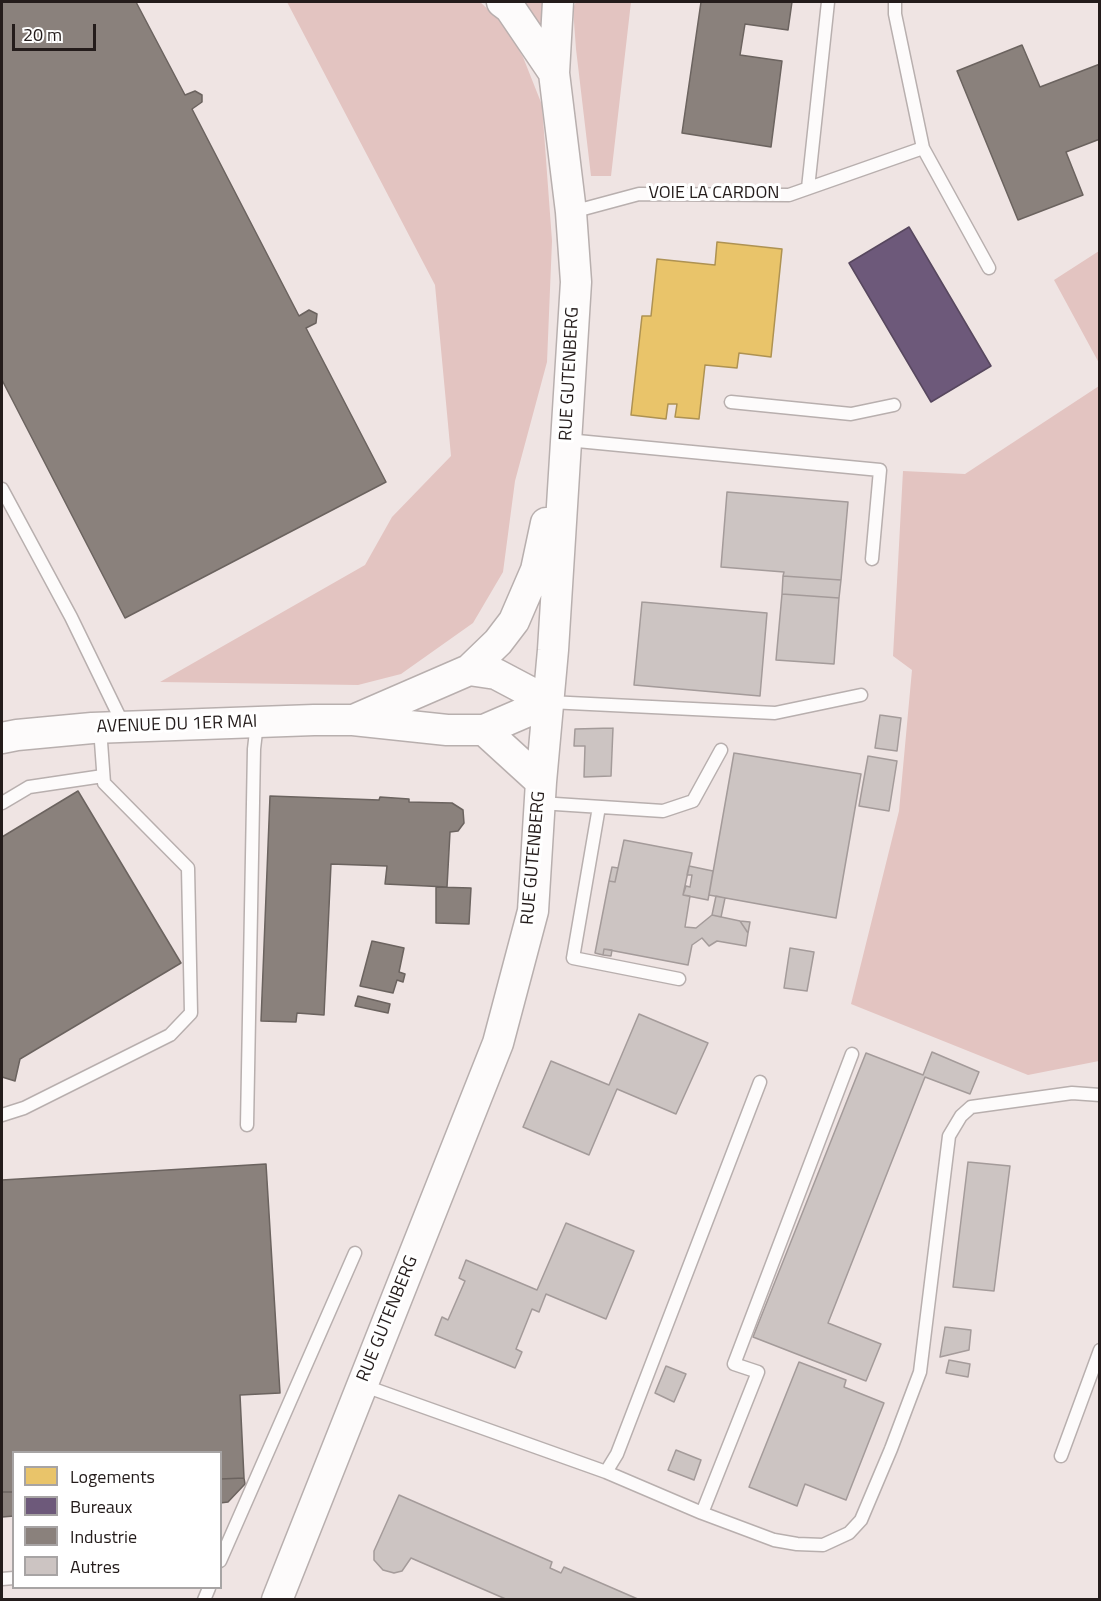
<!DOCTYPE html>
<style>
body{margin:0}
#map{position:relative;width:1101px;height:1601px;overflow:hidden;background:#efe4e3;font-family:"Titillium Web",sans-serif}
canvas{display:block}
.frame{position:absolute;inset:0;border:3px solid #241c1b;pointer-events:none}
.legend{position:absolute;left:12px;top:1451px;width:210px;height:138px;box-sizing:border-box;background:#fff;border:2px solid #a7a4a4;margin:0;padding:8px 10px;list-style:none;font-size:18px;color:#241c1b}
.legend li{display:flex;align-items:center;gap:12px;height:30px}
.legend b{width:30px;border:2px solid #a7a4a4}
.scale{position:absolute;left:12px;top:24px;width:84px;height:27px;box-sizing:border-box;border:3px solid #241c1b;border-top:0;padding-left:8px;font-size:18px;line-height:21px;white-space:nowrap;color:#241c1b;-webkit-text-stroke:4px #fff;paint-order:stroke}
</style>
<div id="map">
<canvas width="1101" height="1601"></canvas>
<div class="frame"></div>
<ul class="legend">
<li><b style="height:16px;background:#e9c46a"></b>Logements</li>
<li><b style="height:16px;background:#6d597a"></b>Bureaux</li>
<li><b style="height:16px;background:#8a817c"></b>Industrie</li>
<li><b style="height:16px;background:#ccc4c2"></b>Autres</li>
</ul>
<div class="scale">20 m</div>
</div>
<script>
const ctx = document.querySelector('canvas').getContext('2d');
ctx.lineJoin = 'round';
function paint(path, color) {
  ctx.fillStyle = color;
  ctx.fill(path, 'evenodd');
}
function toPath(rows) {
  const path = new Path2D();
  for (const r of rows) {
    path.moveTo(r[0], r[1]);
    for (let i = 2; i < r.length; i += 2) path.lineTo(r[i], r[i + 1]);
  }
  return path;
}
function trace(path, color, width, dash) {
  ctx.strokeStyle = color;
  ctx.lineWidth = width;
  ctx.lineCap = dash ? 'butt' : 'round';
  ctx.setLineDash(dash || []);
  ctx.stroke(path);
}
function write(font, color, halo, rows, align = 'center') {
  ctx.font = font + ' "Titillium Web",sans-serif';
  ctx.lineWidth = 6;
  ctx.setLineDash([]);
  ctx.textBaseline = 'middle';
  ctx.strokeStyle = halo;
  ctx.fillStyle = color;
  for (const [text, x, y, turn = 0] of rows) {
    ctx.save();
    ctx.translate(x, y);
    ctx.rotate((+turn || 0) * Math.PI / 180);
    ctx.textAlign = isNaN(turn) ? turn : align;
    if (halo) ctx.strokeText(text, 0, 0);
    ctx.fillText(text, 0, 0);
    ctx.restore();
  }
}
const green = toPath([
 [287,2,480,2,503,23,523,57,542,105,552,241,547,362,515,481,503,572,473,623,401,674,358,685,160,682,365,565,392,517,451,456,435,285],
 [516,2,545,2,544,38],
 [576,2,631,2,611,176,591,176,576,49,573,8],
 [1099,251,1099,363,1054,280],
 [1099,386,1099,1061,1028,1075,851,1004,899,811,912,670,893,656,903,471,965,474]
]);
const homes = toPath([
 [717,242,782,249,771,357,739,353,737,368,705,365,699,419,675,417,677,404,668,404,666,419,631,415,642,316,651,316,657,259,715,265,717,242]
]);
const offices = toPath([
 [909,227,991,366,931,402,849,263,909,227]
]);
const industry = toPath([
 [2,2,136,2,185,95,195,91,202,95,202,102,192,109,299,316,309,310,317,314,316,323,306,328,386,482,125,618,2,380,2,2],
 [701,2,792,2,788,30,745,24,740,55,782,61,771,147,682,133,701,2],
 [1022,45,1040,87,1100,64,1100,139,1066,152,1083,195,1018,220,957,71,1022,45],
 [78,791,181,963,20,1059,15,1081,2,1077,2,837,78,791],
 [270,796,379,800,380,797,409,799,409,802,452,803,463,810,464,823,458,831,450,832,447,887,385,884,387,866,331,864,324,1015,297,1013,296,1022,261,1021,270,796],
 [436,887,471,888,469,924,436,923,436,887],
 [372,941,404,948,399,972,405,974,403,982,397,980,393,993,360,986,372,941],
 [358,996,390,1004,388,1013,355,1006,358,996],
 [266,1164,280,1393,240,1395,244,1478,220,1479,220,1452,14,1452,14,1492,2,1492,2,1180,266,1164],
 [244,1478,245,1484,228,1502,220,1503,220,1479,244,1478],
 [2,1492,14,1492,14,1516,2,1517,2,1492]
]);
const building = toPath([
 [727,492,848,502,841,580,783,576,784,572,721,567,727,492],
 [783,576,841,580,839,598,782,594,783,576],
 [782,594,839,598,834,664,776,660,782,594],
 [642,602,767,613,760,696,634,685,642,602],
 [880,715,901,718,897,751,875,748,880,715],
 [613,728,611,776,584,777,585,746,574,746,575,729,613,728],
 [734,753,861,774,836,918,709,895,734,753],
 [868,756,897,761,889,811,859,806,868,756],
 [624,840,692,853,683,895,690,896,685,927,696,928,712,915,740,921,748,933,746,946,717,941,709,946,702,938,692,945,688,965,604,949,603,955,595,953,609,881,615,882,624,840],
 [689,866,713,871,708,900,683,895,686,886,690,887,692,875,687,875,689,866],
 [612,867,618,868,615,882,609,881,612,867],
 [716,896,725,898,721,917,712,915,716,896],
 [740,921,750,922,748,933,740,921],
 [790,948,814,952,807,991,784,988,790,948],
 [604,949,612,950,611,956,603,955,604,949],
 [639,1014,708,1043,676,1114,617,1089,589,1155,523,1127,551,1061,609,1085,639,1014],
 [932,1052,979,1072,970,1094,925,1077,828,1323,881,1344,866,1381,753,1337,866,1053,923,1075,932,1052],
 [968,1162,1010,1166,994,1291,953,1287,968,1162],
 [566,1223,634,1251,606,1319,546,1294,539,1312,532,1309,516,1349,522,1352,515,1368,435,1335,442,1317,448,1320,465,1281,459,1278,466,1260,537,1290,566,1223],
 [945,1327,971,1330,969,1350,940,1357,945,1327],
 [949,1360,970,1364,968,1377,946,1373,949,1360],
 [799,1362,846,1380,844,1387,884,1403,846,1500,805,1484,797,1506,749,1487,799,1362],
 [666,1366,686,1374,674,1402,655,1393,666,1366],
 [676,1450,701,1460,694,1480,668,1470,676,1450],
 [399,1495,552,1562,550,1568,561,1573,564,1567,640,1600,508,1600,411,1558,402,1571,394,1573,383,1570,374,1560,374,1551,399,1495]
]);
const service = toPath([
 [923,148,989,268],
 [808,188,828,2],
 [572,212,639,194,789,195,923,148,895,14,895,2],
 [731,402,851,414,894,405],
 [567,440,880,470,872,559],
 [2,489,71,617,124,726],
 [549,702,775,713,861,695],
 [2,803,29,787,103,776],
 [540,803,663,811,693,801,721,750],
 [599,807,573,958,679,979],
 [2,1115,24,1108,170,1035,191,1013,188,868,104,783,100,728],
 [247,1125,254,749,257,723],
 [362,1385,606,1472,617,1454,760,1082],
 [1061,1456,1100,1350],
 [606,1472,702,1513,774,1540,797,1544,823,1545,849,1533,861,1520,891,1449,920,1372,949,1136,961,1116,971,1107,1072,1093,1100,1095],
 [702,1513,758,1372,734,1364,852,1054],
 [220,1561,355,1253],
 [2,1579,14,1578],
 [204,1600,209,1588]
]);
const tertiary = toPath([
 [502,2,510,8,554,73],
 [469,670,496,674,549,702],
 [356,719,469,670,498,642,514,621,536,570,546,523],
 [484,730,541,782],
 [2,738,17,735,92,728,314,720,353,720,447,730,484,730,549,702],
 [277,1600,498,1043,533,911,541,782,553,650,576,282,571,212,554,73,558,2]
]);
const streetNames = [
 ["VOIE LA CARDON",714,194],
 ["RUE GUTENBERG",570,374,-87],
 ["AVENUE DU 1ER MAI",177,725,-2],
 ["RUE GUTENBERG",534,858,-85],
 ["RUE GUTENBERG",388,1319,-68]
];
paint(green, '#e3c4c1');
paint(homes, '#e9c46a');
trace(homes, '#ae9252', 1.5);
paint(offices, '#6d597a');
trace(offices, '#57475e', 1.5);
paint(industry, '#8a817c');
trace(industry, '#6b635f', 1.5);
paint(building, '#ccc4c2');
trace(building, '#a49b9a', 1.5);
trace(service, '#b8afae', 15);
trace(tertiary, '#b8afae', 33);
trace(service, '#fdfbfb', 12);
trace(tertiary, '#fdfbfb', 30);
write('18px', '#241c1b', '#fff', streetNames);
</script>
